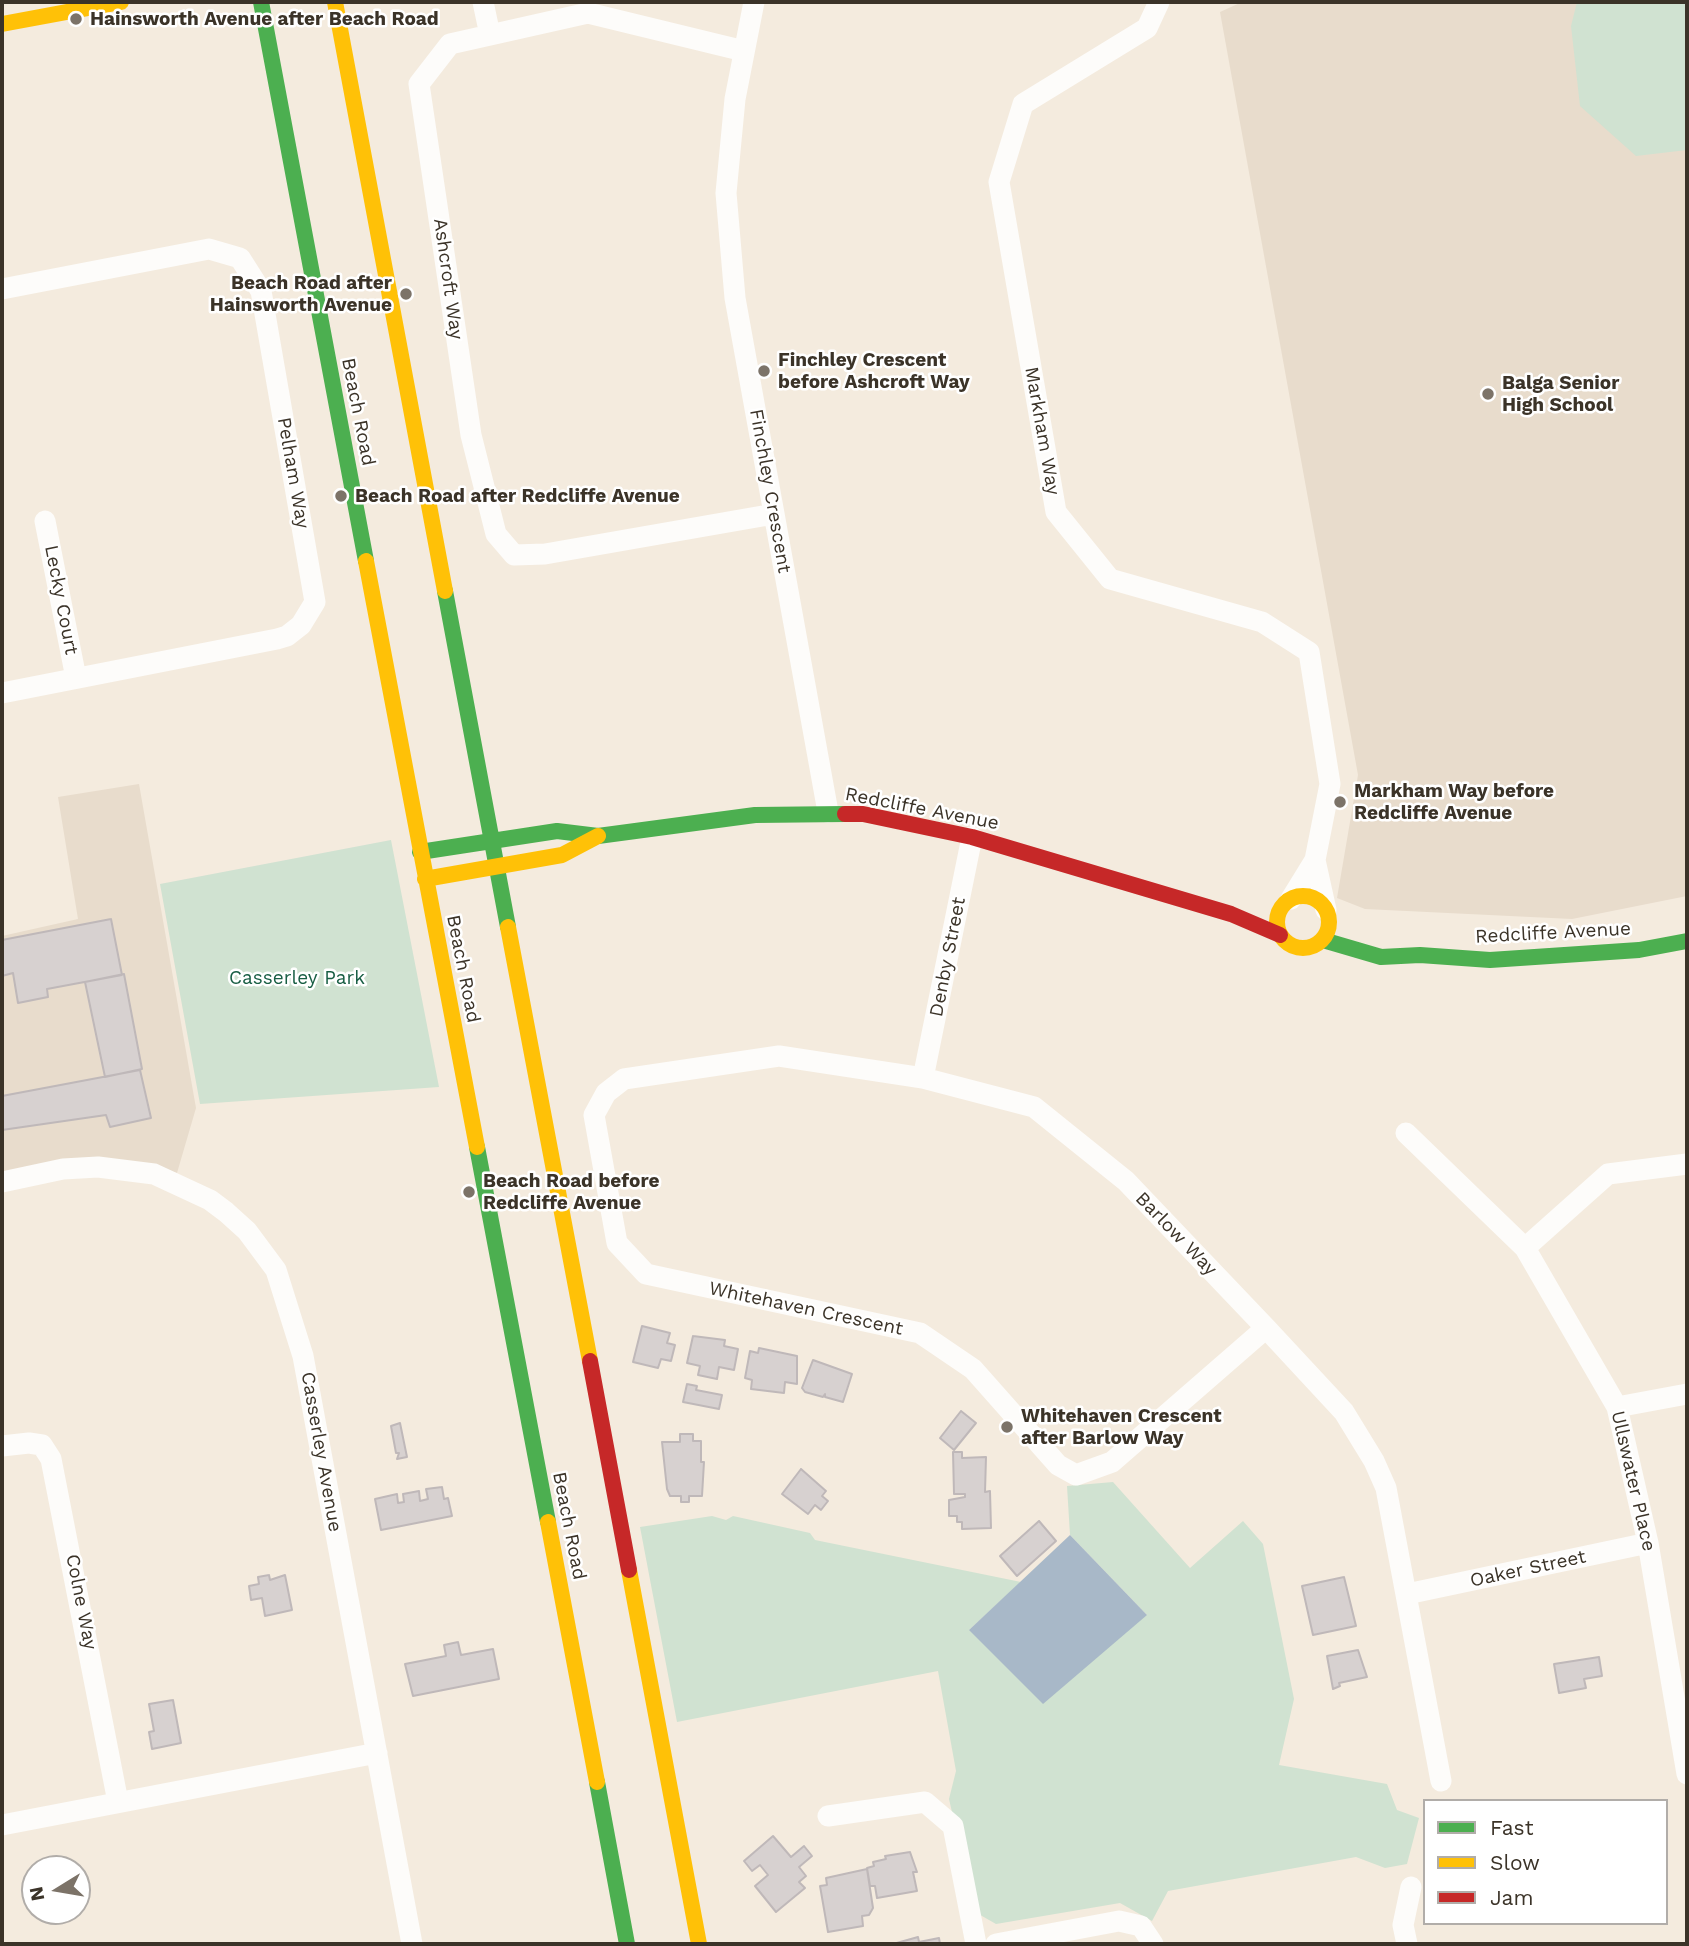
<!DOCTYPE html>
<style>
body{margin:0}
#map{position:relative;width:1689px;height:1946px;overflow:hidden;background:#f4ebde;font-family:"Work Sans",sans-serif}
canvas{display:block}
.frame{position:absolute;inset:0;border:4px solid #3b3328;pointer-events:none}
.legend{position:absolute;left:1423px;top:1799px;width:245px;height:126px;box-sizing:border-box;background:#fff;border:2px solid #b1ada9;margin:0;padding:9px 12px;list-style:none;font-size:21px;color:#3b3328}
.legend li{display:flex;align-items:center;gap:14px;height:35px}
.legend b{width:35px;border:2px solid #b1ada9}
.north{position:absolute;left:21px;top:1855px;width:70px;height:70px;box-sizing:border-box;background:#fff;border:2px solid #b1ada9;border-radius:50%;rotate:259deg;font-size:19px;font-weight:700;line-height:28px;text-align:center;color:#3b3328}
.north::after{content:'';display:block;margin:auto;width:24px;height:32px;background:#7c7368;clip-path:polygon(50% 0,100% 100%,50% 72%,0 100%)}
</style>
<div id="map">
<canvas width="1689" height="1946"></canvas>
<div class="frame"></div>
<ul class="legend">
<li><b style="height:9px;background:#4caf50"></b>Fast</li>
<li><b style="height:9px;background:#ffc107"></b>Slow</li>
<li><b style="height:9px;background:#c62828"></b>Jam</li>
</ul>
<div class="north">N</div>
</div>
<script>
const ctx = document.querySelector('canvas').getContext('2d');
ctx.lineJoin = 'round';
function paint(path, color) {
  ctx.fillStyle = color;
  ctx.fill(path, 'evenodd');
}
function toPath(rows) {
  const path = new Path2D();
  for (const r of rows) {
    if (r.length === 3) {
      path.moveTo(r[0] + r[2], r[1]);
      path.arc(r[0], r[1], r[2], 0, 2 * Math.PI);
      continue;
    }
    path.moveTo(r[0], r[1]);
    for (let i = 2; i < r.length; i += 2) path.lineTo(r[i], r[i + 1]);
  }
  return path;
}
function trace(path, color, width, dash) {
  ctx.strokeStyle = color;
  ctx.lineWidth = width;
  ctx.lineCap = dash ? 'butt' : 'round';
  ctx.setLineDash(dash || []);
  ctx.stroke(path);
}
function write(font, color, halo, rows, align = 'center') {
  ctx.font = font + ' "Work Sans",sans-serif';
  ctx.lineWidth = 5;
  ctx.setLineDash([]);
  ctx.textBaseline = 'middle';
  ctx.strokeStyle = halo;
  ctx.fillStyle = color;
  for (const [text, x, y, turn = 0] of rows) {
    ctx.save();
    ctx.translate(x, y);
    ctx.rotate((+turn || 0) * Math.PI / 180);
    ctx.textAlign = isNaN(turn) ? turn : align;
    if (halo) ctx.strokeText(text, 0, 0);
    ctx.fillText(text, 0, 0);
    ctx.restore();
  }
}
const education = toPath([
 [1242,2,1687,2,1687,896,1572,919,1365,909,1337,898,1358,775,1220,12],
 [139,784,196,1108,177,1173,155,1166,2,1173,2,936,78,919,58,797]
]);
const green = toPath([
 [1577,2,1687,2,1687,150,1636,156,1580,106,1571,26],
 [391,840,439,1087,200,1104,160,884],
 [1113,1482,1190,1568,1243,1521,1263,1544,1294,1699,1279,1765,1387,1784,1397,1810,1419,1818,1407,1864,1385,1868,1356,1857,1168,1891,1152,1921,1120,1903,996,1924,975,1912,949,1799,956,1771,938,1671,677,1722,640,1527,712,1516,726,1520,733,1516,810,1533,815,1540,1021,1582,969,1630,1147,1615,1070,1535,1067,1486]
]);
const water = toPath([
 [1070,1535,1147,1615,1043,1704,969,1630]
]);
const building = toPath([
 [111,919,122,975,47,989,48,997,18,1003,13,973,2,976,2,940,111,919],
 [124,974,142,1069,105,1077,85,982,124,974],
 [140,1070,151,1118,110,1127,106,1115,2,1130,2,1135,2,1096,140,1070],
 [642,1326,670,1333,667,1343,675,1345,671,1361,661,1359,658,1368,633,1362,642,1326],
 [693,1336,725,1340,724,1346,738,1349,734,1370,719,1367,717,1379,698,1375,700,1366,687,1363,693,1336],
 [759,1348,797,1356,797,1384,785,1382,784,1393,751,1389,752,1380,745,1378,750,1351,758,1353,759,1348],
 [813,1360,852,1374,843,1402,825,1397,825,1394,823,1397,805,1392,802,1388,813,1360],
 [687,1384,697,1386,696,1390,722,1395,719,1409,683,1402,687,1384],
 [961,1411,976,1423,954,1450,940,1438,961,1411],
 [400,1423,407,1457,397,1459,399,1453,396,1453,391,1426,400,1423],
 [680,1434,693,1434,693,1441,701,1441,701,1462,704,1462,702,1496,689,1496,689,1502,681,1502,681,1496,670,1496,667,1489,662,1442,680,1442,680,1434],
 [953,1452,962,1452,962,1458,986,1457,985,1492,990,1491,991,1528,962,1529,962,1522,957,1522,957,1516,949,1516,949,1500,965,1497,965,1494,954,1494,953,1452],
 [801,1469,826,1491,822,1496,828,1501,821,1510,815,1505,808,1514,782,1494,801,1469],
 [442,1487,444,1499,448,1498,452,1516,381,1530,375,1499,397,1494,398,1503,404,1502,403,1494,419,1491,420,1501,428,1499,426,1489,442,1487],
 [1039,1521,1056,1541,1017,1576,1000,1556,1039,1521],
 [269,1575,270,1580,285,1575,292,1610,265,1616,262,1598,251,1600,249,1586,259,1584,258,1577,269,1575],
 [1344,1577,1356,1626,1313,1635,1302,1586,1344,1577],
 [458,1642,461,1655,493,1649,499,1679,413,1696,405,1664,446,1656,444,1645,458,1642],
 [1358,1650,1367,1677,1339,1683,1340,1686,1333,1689,1327,1656,1358,1650],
 [1599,1657,1602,1676,1584,1679,1586,1688,1559,1693,1554,1664,1599,1657],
 [173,1700,181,1743,152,1749,149,1732,154,1731,149,1704,173,1700],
 [773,1836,791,1857,804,1846,812,1856,799,1867,806,1876,799,1882,805,1888,776,1912,755,1886,768,1875,760,1865,752,1871,744,1861,773,1836],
 [910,1852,917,1872,913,1872,917,1891,877,1898,875,1886,870,1886,867,1868,874,1866,873,1862,886,1859,885,1856,910,1852],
 [867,1869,873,1908,869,1915,862,1916,863,1926,828,1932,820,1886,827,1885,826,1878,867,1869],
 [918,1937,919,1942,939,1938,940,1944,893,1944,918,1937]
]);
const street = toPath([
 [483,2,490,35],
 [754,2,735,99,726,193,735,298,828,812],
 [1159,2,1147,28,1023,104,999,182,1056,512,1110,579,1262,622,1309,652,1330,784,1315,860,1291,899],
 [744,51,588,13,450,44,419,84,471,435,496,534,514,555,545,554,774,514],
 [2,289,209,249,240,258,261,291,315,602,301,625,287,636,277,639,2,693],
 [45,521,76,678],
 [1315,860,1326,910],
 [923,1078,972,837],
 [1406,1133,1525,1248,1617,1407,1648,1543,1687,1774],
 [2,1182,63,1169,98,1167,154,1174,210,1200,226,1212,247,1231,276,1270,303,1356,412,1944],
 [1525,1248,1608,1174,1687,1164],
 [1266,1328,1112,1462,1076,1475,1058,1465,973,1369,920,1333,646,1274,617,1243,594,1115,606,1093,624,1079,779,1056,923,1078,1034,1107,1126,1181,1266,1328,1344,1412,1374,1461,1386,1488,1441,1781],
 [1617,1407,1687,1394],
 [2,1446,29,1443,42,1445,51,1459,118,1802],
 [1407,1594,1648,1543],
 [828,1816,925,1802,953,1826,976,1944],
 [2,1825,377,1753],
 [996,1944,1119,1921,1141,1926,1153,1944],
 [1407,1944,1403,1925,1411,1887]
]);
const fast = toPath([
 [261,2,366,561],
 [445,591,508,927],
 [420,852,557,831,598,836,755,815,845,814],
 [1323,940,1381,957,1420,955,1490,960,1639,950,1687,941],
 [477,1147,548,1522],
 [597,1782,627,1944]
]);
const slow = toPath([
 [335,2,445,591],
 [2,24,121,2],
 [366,561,477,1147],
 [425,879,562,855,598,836],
 [1303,922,26],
 [508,927,590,1361],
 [548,1522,597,1782],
 [629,1570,699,1944]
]);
const jam = toPath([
 [845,814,863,814,972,837,1231,914,1280,935],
 [590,1361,629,1570]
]);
const markers = [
 [76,19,7,"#7c7368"],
 [406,294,7,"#7c7368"],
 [764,371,7,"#7c7368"],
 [1488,394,7,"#7c7368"],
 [341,496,7,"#7c7368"],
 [1340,802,7,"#7c7368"],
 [469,1192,7,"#7c7368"],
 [1007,1427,7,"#7c7368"]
];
const poiNames = [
 ["Hainsworth Avenue after Beach Road",90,19],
 ["Beach Road after",392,283,"right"],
 ["Hainsworth Avenue",392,305,"right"],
 ["Finchley Crescent",778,360],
 ["before Ashcroft Way",778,382],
 ["Balga Senior",1502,383],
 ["High School",1502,405],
 ["Beach Road after Redcliffe Avenue",355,496],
 ["Markham Way before",1354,791],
 ["Redcliffe Avenue",1354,813],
 ["Beach Road before",483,1181],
 ["Redcliffe Avenue",483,1203],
 ["Whitehaven Crescent",1021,1416],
 ["after Barlow Way",1021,1438]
];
const streetNames = [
 ["Ashcroft Way",448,279,82],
 ["Beach Road",358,412,79],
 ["Markham Way",1042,431,80],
 ["Pelham Way",293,473,80],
 ["Finchley Crescent",770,491,80],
 ["Lecky Court",61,600,79],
 ["Redcliffe Avenue",922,809,11],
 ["Redcliffe Avenue",1553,933,-3],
 ["Denby Street",948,957,-79],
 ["Beach Road",463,969,79],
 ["Barlow Way",1176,1234,46],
 ["Whitehaven Crescent",806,1309,12],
 ["Casserley Avenue",321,1452,80],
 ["Ullswater Place",1633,1481,77],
 ["Beach Road",569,1526,79],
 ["Oaker Street",1528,1569,-12],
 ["Colne Way",81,1602,79]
];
const parkNames = [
 ["Casserley Park",297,978]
];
paint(education, '#e8dccc');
paint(green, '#d0e2d1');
paint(water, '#a8b8c8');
paint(building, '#d7d1d0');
trace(building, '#bfb8b9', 2);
trace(street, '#fdfcfa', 21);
trace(fast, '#4caf50', 16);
trace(slow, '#ffc107', 16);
trace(jam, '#c62828', 16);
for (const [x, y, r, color] of markers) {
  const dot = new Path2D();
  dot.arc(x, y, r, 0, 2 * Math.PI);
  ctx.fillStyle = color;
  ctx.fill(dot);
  trace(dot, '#fff', 2.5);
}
write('bold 19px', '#3b3328', '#fff', poiNames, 'left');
write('19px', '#3b3328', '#fff', streetNames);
write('19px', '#185e44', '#fff', parkNames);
</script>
